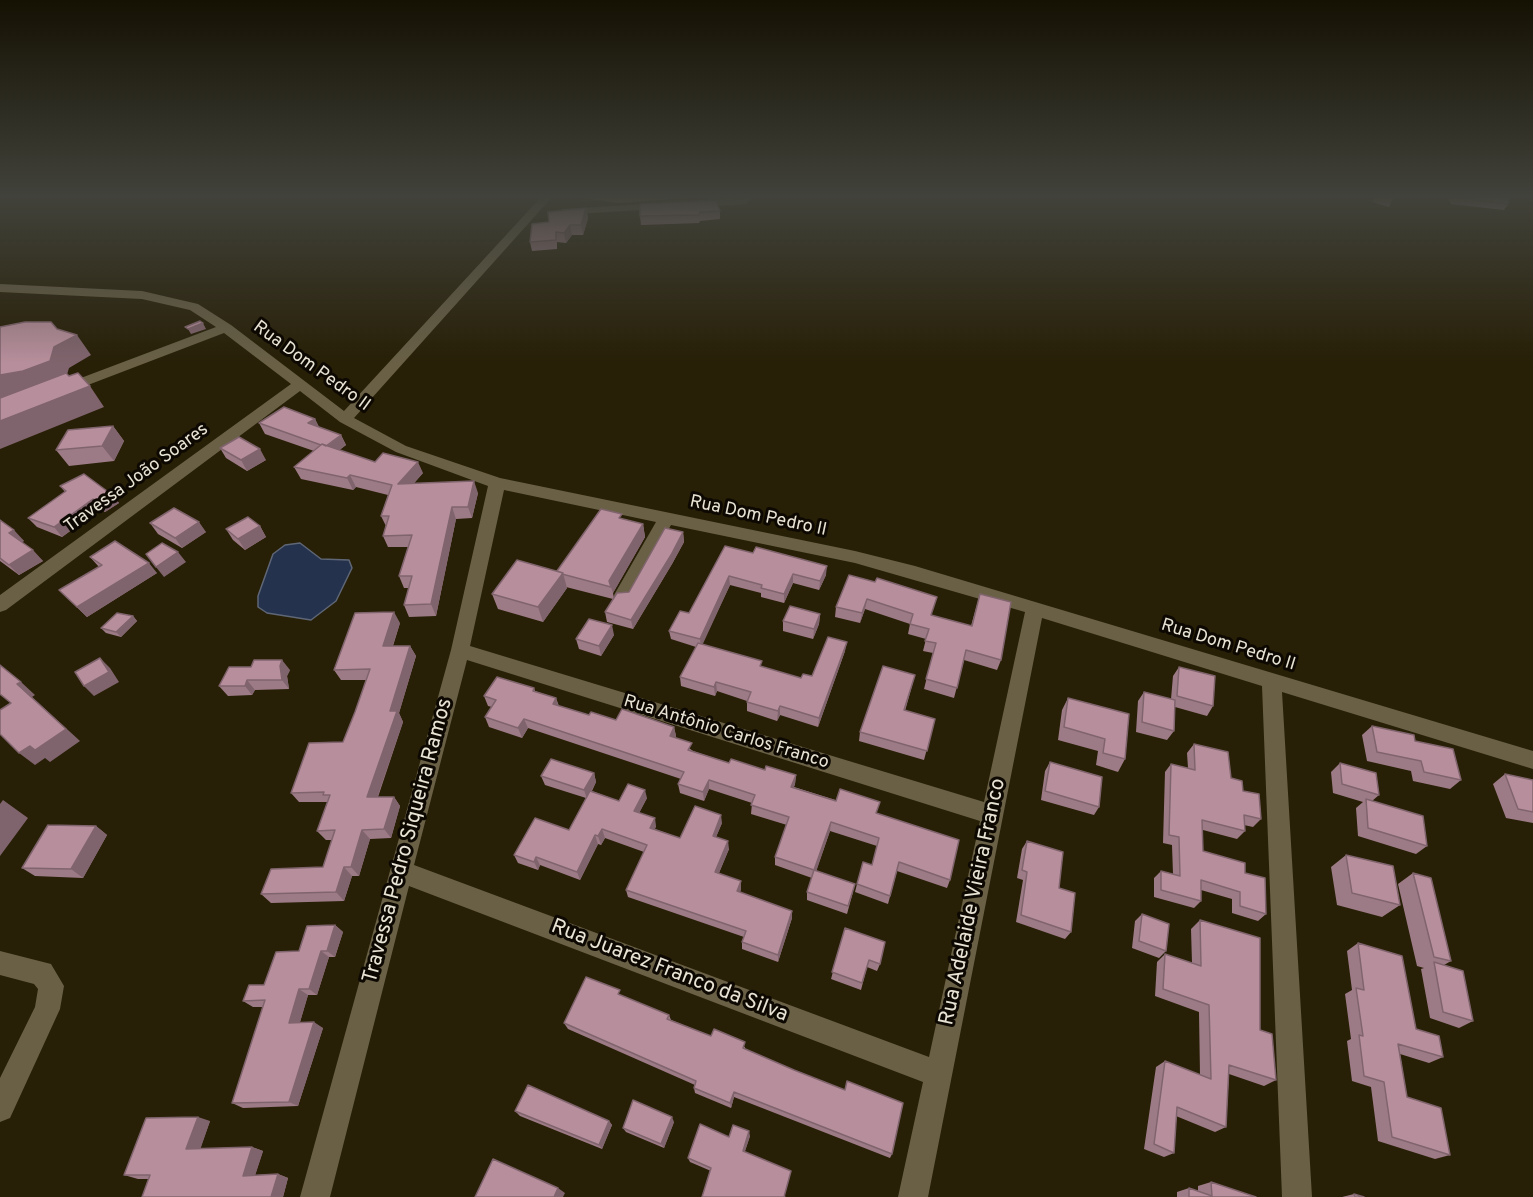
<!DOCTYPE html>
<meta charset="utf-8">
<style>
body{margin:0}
canvas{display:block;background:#271f06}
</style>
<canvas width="1533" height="1197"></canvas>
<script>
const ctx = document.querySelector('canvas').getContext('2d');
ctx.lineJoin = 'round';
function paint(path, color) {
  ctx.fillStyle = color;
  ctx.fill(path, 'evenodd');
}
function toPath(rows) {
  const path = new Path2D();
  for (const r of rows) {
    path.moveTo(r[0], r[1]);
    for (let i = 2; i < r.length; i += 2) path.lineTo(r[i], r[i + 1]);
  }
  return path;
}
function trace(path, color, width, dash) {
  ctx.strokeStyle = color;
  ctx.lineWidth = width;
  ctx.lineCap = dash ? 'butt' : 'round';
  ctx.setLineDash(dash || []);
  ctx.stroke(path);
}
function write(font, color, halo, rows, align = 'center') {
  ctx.font = font + ' Overpass,sans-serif';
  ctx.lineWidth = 6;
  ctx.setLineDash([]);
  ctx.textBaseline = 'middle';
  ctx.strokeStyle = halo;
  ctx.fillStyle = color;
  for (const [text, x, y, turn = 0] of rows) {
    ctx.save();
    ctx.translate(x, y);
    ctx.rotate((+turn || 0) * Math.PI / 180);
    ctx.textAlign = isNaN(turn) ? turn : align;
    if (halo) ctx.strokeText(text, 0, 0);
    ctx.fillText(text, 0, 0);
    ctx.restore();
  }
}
const water = toPath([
 [300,543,321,559,349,560,352,568,336,601,311,620,267,613,258,607,258,596,273,554,285,545,300,543]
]);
const minor = toPath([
 [542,196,553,196,354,418,406,446,500,478,855,551,915,566,1533,751,1533,769,1282,692,1312,1197,1282,1197,1262,686,1042,618,928,1197,898,1197,923,1082,409,886,330,1197,300,1197,451,650,488,486,396,452,340,422,300,391,6,610,0,612,0,595,291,384,224,333,67,393,57,393,57,387,216,327,190,310,142,299,0,292,0,284,142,291,198,304,231,325,344,411,542,196],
 [504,490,656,522,614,595,617,600,623,602,629,600,671,525,855,563,1025,612,984,802,470,646,504,490],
 [467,660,980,821,929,1057,414,865,467,660],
 [754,196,746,204,695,207,690,204,695,201,754,196],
 [664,203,668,204,668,208,563,215,558,212,563,209,664,203],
 [0,951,51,964,64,986,60,1009,10,1118,0,1122,0,1078,35,1007,38,989,34,984,0,975,0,951]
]);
const wall = toPath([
 [568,196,713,196,620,203],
 [1375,196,1394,196,1389,207,1372,202],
 [1447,196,1510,196,1508,204,1504,210,1451,204],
 [586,208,588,218,583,235,572,235,566,243,557,242,557,249,532,251,530,242,549,222],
 [720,211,720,219,700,221,699,223,641,225,640,216],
 [315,419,319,427,341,435,346,445,339,450,375,462,423,473,414,483,478,493,472,518,456,519,436,616,409,617,404,605,409,588,404,588,399,576,408,547,388,547,383,536,386,526,381,516,388,495,356,487,353,490,301,479,294,467,314,451,265,434,259,423],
 [113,426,124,441,114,461,69,466,56,450],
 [220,448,266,460,247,471,226,458],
 [60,486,111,494,119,503,105,512,100,509,62,537,37,527,28,518,65,492],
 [623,519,643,524,645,537,613,593,614,598,629,592,683,532,684,542,672,564,633,629,607,622,605,612,613,599,566,587,567,588,543,622,498,609,492,594,557,571],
 [0,520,24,541,21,542,43,561,19,575,0,561],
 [150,523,206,532,182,548,158,534],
 [260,526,266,537,245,550,233,540,226,529],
 [725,546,826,575,819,590,793,583,784,603,761,597,761,593,730,585,702,644,762,667,801,678,812,676,845,651,818,727,780,715,777,721,747,711,747,701,717,691,715,696,681,686,680,677,696,647,671,639,669,631,689,613],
 [90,557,157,573,87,617,59,590,99,567],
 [849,575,932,616,971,626,980,594,1001,660,997,670,964,660,954,698,924,689,933,653,923,651,926,639,908,634,910,624,865,609,860,623,835,617,836,607],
 [820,614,819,624,813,639,783,631,783,621],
 [133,616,137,621,121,637,106,633,101,628],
 [400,623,393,646,410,646,416,656,399,713,403,722,378,797,394,797,400,806,391,838,370,839,359,876,352,876,344,901,271,903,261,894,323,867,332,840,326,840,317,831,328,802,299,802,291,793,343,742,355,712,366,680,341,680,334,670],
 [614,635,601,656,579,649,576,639],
 [1179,667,1213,706,1207,716,1175,707,1174,731,1167,740,1136,732,1138,701,1144,692,1171,699,1173,676],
 [290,670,287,676,289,689,255,690,252,695,228,696,219,686],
 [915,675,905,711,935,719,924,760,859,741,860,732],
 [534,688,535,691,556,698,559,706,589,715,616,720,674,727,676,736,675,738,693,751,729,763,796,775,795,784,794,787,877,813,950,880,947,888,897,871,888,904,855,892,857,884,872,865,877,846,830,831,816,871,853,892,847,914,807,900,807,892,812,878,775,865,775,857,787,825,751,814,752,803,709,789,704,801,680,793,678,784,681,779,528,728,522,738,489,727,485,717,492,707,488,706,484,696],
 [1068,698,1125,759,1118,772,1096,765,1098,751,1058,740,1062,710],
 [1372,726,1415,741,1461,780,1450,789,1413,781,1411,771,1367,761,1362,735],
 [1194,744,1243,791,1261,819,1253,827,1244,825,1245,831,1237,839,1203,830,1203,851,1245,873,1266,914,1258,921,1232,913,1232,899,1201,890,1201,901,1194,908,1154,897,1154,878,1161,871,1173,874,1172,845,1163,843,1165,772,1171,764,1188,768,1187,753],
 [1050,762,1099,807,1094,815,1041,800,1045,771],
 [1340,763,1379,795,1372,801,1427,846,1416,854,1358,836,1356,808,1363,802,1333,793,1331,772],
 [594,773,596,782,592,791,619,801,647,798,639,813,656,826,655,829,680,838,722,823,716,837,729,849,719,873,741,889,740,892,792,918,778,962,742,949,742,942,744,937,628,897,626,890,644,852,605,838,601,845,598,844,580,880,540,865,538,870,518,863,514,855,569,830,586,798,545,785,541,776],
 [1505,774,1533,780,1533,823,1506,818,1493,784],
 [96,826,107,835,83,878,35,876,22,868],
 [1027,841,1059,888,1071,932,1065,939,1016,922,1023,880,1017,878,1022,849],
 [1346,855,1400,905,1382,917,1337,905,1331,867],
 [1413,873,1451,961,1444,965,1473,1021,1459,1028,1430,1018,1421,969,1424,968,1417,966,1398,884],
 [1142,914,1166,951,1159,958,1132,948,1135,921],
 [1200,920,1260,1030,1276,1080,1264,1086,1229,1074,1226,1127,1215,1132,1176,1116,1174,1153,1164,1157,1144,1149,1156,1067,1165,1061,1200,1075,1199,1012,1155,996,1157,962,1165,954,1192,963,1191,929],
 [335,925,343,932,335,957,329,957,317,995,308,995,300,1022,323,1028,298,1106,243,1108,232,1103,263,1007,253,1007,243,1001,264,985,299,951],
 [845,928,880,964,877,971,867,967,861,990,831,979],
 [1358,943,1416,1029,1443,1057,1429,1063,1400,1054,1407,1097,1450,1155,1435,1159,1378,1141,1371,1087,1352,1081,1347,1041,1351,1039,1345,994,1352,990,1347,951],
 [622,996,669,1015,671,1020,711,1036,745,1047,745,1049,892,1154,890,1158,734,1097,731,1108,695,1093,694,1088,695,1085,568,1029,564,1023],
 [515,1111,609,1121,612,1125,602,1149,520,1116],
 [210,1121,200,1149,252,1147,263,1151,255,1175,278,1174,288,1178,283,1197,142,1197,149,1179,138,1179,124,1175],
 [674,1122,664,1148,626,1132,623,1128],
 [750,1136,745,1151,711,1171,690,1162,688,1158],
 [1211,1182,1256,1197,1177,1197,1177,1192,1189,1188,1198,1191,1198,1186],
 [1354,1194,1364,1197,1342,1197]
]);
const shadedWall = toPath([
 [586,208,588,218,583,235,581,225],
 [570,225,572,235,566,243,564,233],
 [203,323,206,329,191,334,188,329],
 [77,335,91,355,69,368,65,381,38,391,0,398,0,375],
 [90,386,104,407,0,449,0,421],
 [315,419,320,429,308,423],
 [113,426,124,441,114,461,102,446],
 [341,435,346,445,331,457,326,447],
 [260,449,266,460,247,471,241,460],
 [418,462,423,473,403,496,398,484],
 [350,475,356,487,353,490,347,478],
 [474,481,478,493,472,518,468,507],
 [111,494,119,503,105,512,97,502],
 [93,499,100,509,62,537,54,527],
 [452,507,456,519,436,616,431,604],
 [199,522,206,532,182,548,175,538],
 [643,524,645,537,613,593,609,581],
 [260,526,266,537,245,550,238,539],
 [14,530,24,541,19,544,9,533],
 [683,532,684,542,672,564,633,629,631,620],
 [33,550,43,561,19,575,9,565],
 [178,552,186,562,164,577,156,567],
 [149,563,157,573,87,617,77,607],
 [827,566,826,575,819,590,820,581],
 [563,573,567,588,543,622,538,607],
 [793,574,793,583,784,603,784,594],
 [729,576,730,585,701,648,700,639],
 [867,599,865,609,860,623,862,613],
 [394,612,400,623,389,657,383,646],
 [820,614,819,624,813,639,814,629],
 [133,616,137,621,121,637,116,632],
 [612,625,614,635,601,656,599,646],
 [847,642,845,651,818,727,819,718],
 [410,646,416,656,399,713,403,722,374,807,367,797,390,711],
 [100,658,110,668,119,682,94,696,84,686],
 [282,660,290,670,287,676,289,689,282,680,280,666],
 [247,680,255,690,252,695,245,686],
 [21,682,35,695,32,697,80,741,50,762,45,758,35,765,19,753,17,684],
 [716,682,717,691,715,696,714,687],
 [556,698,559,708,553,704],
 [780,706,780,715,777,721,778,711],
 [524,719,528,728,522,738,518,728],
 [674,727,676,736,671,746,670,736],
 [594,773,596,782,587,799,584,790],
 [796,775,795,784,791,795,791,787],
 [709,780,709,789,704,801,703,792],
 [645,790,647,798,636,819,634,811],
 [394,797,400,806,391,838,384,829],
 [3,800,28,818,0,856,0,804],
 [721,815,722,823,713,844,713,836],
 [655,818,656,826,652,836,650,828],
 [831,822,830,831,814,878,814,870],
 [96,826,107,835,83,878,71,869],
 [602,829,605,838,601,845,598,836],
 [362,830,370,839,359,876,351,867],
 [595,835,598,844,580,880,577,872],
 [728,841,729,849,716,880,715,872],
 [536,857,540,865,538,870,534,862],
 [344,867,352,876,344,901,336,892],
 [741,881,741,889,738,899,737,891],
 [792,911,792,918,778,962,778,955],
 [335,925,343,932,335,957,327,951],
 [321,951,329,957,317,995,309,989],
 [299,989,308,995,298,1029,289,1023],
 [314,1022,323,1028,298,1106,289,1102],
 [734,1092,734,1097,731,1108,730,1103],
 [198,1117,210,1121,199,1153,186,1149],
 [672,1117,674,1122,664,1148,661,1144],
 [609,1121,612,1125,602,1149,599,1145],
 [749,1131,750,1136,744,1154,743,1151],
 [252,1147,263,1151,254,1179,243,1176],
 [278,1174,288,1178,283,1197,271,1197],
 [558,1188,565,1193,563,1197,554,1197]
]);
const building = toPath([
 [1380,196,1394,196,1393,199,1380,196],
 [1454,196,1510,196,1508,204,1455,197,1454,196],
 [716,200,720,211,700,212,699,215,640,216,640,204,716,200],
 [586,208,581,225,570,225,564,233,556,232,556,240,530,242,532,224,549,222,548,212,586,208],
 [200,321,203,323,188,329,185,327,200,321],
 [25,322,51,322,57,329,77,335,54,347,50,361,23,371,0,375,0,327,25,322],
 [66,373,69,376,78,373,90,386,0,421,0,398,66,373],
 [284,407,315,419,308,423,341,435,326,446,322,444,321,445,259,423,284,407],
 [113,426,102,446,56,450,68,430,113,426],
 [239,437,260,449,241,460,220,448,239,437],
 [322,444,375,462,383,453,418,462,398,484,474,481,468,507,452,507,431,604,404,605,412,576,399,576,412,535,383,536,389,516,381,516,392,485,350,475,347,478,294,467,322,444],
 [84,474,111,494,97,502,93,499,54,527,28,518,66,491,60,486,84,474],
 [174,508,199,522,175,538,150,523,174,508],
 [601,509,622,514,619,518,643,524,609,581,611,587,562,574,563,573,557,571,601,509],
 [248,517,260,526,238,539,226,529,248,517],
 [0,520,14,530,9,533,33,550,9,565,0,558,0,520],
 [665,528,683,532,671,555,631,620,605,612,617,593,629,592,665,528],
 [115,541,149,563,77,607,59,590,102,565,90,557,115,541],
 [162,543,178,552,156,567,146,554,162,543],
 [725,546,753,553,756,547,827,566,820,581,793,574,784,594,761,588,762,585,729,576,700,639,669,631,680,611,689,613,725,546],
 [517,560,563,573,538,607,492,594,517,560],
 [849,575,875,582,877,578,937,597,931,615,972,626,980,594,1011,602,1001,660,966,650,957,688,926,679,936,643,925,641,929,629,910,624,913,614,867,599,862,613,836,607,849,575],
 [790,606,820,614,814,629,783,621,790,606],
 [394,612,383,646,410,646,390,711,397,711,367,797,394,797,384,829,362,830,351,867,344,867,336,892,261,894,271,869,323,867,335,830,317,831,330,795,323,795,324,792,291,793,309,743,343,742,355,712,370,669,334,670,355,613,394,612],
 [117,613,133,616,116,632,101,628,117,613],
 [589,619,612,625,599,646,576,639,589,619],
 [828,637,847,642,819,718,780,706,778,711,747,702,751,692,716,682,714,687,680,677,698,643,762,661,760,666,801,678,803,674,812,676,828,637],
 [100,658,109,672,84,686,75,672,100,658],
 [254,660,282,660,280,666,282,680,247,680,245,686,219,686,229,667,251,667,254,660],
 [0,665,21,682,17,684,66,729,35,750,30,746,19,753,0,734,0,710,11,703,0,694,0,665],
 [883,666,915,675,904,710,935,719,927,751,860,732,883,666],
 [1179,667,1215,676,1213,706,1177,696,1179,667],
 [497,677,534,688,533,691,556,698,553,704,589,715,591,712,616,720,622,709,674,727,670,736,692,743,688,750,729,763,731,759,765,770,766,766,796,775,791,787,836,801,840,789,880,802,876,813,959,840,950,880,899,862,890,896,857,884,863,862,872,865,879,838,831,822,814,870,775,857,789,817,751,805,755,795,709,780,703,792,678,784,684,772,524,719,518,728,485,717,496,700,484,696,497,677],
 [1144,692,1175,700,1174,731,1142,722,1144,692],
 [1068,698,1129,714,1125,759,1103,753,1105,739,1064,727,1068,698],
 [1372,726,1414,735,1415,741,1453,749,1461,780,1424,772,1421,761,1377,752,1372,726],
 [1194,744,1228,752,1231,778,1242,781,1243,791,1259,794,1261,819,1244,815,1245,831,1202,820,1203,851,1245,863,1245,873,1265,878,1266,914,1240,906,1240,892,1201,880,1201,901,1161,890,1161,871,1180,876,1179,837,1169,835,1171,764,1195,770,1194,744],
 [551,759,594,773,584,790,541,776,551,759],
 [1050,762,1102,777,1099,807,1045,791,1050,762],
 [1340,763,1376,773,1379,795,1342,784,1340,763],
 [1505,774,1533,780,1533,812,1518,809,1505,774],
 [628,784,645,790,634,811,655,818,650,828,680,838,695,806,721,815,713,836,728,841,715,872,741,881,737,891,792,911,778,955,742,942,746,931,626,890,647,845,602,829,598,836,595,835,577,872,536,857,534,862,514,855,535,818,569,830,590,791,619,801,628,784],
 [1366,799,1423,816,1427,846,1368,828,1366,799],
 [48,825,96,826,71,869,22,868,48,825],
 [1027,841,1063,852,1059,888,1075,893,1071,932,1021,915,1027,872,1022,870,1027,841],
 [1346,855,1393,866,1400,905,1352,893,1346,855],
 [814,870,855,884,848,906,807,892,814,870],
 [1413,873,1431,878,1451,961,1434,957,1413,873],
 [1142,914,1169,924,1166,951,1139,941,1142,914],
 [1200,920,1260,938,1260,1030,1272,1034,1276,1080,1229,1065,1226,1127,1177,1107,1174,1153,1154,1144,1165,1061,1211,1079,1209,1005,1163,989,1165,954,1201,966,1200,920],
 [335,925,327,951,321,951,309,989,299,989,289,1023,314,1022,289,1102,232,1103,265,1000,243,1001,249,985,264,985,276,952,299,951,307,926,335,925],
 [845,928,885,942,880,964,869,960,862,983,832,972,845,928],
 [1358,943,1402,956,1416,1029,1439,1036,1443,1057,1398,1044,1407,1097,1441,1108,1450,1155,1392,1137,1384,1082,1364,1076,1359,1035,1363,1036,1356,988,1364,990,1358,943],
 [1434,962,1463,971,1473,1021,1443,1012,1434,962],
 [586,977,620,990,618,994,669,1015,667,1019,711,1036,714,1029,745,1042,743,1048,794,1070,845,1090,847,1081,903,1103,892,1154,734,1092,730,1103,694,1088,696,1081,564,1023,586,977],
 [528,1085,609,1121,599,1145,515,1111,528,1085],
 [633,1100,672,1117,661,1144,623,1128,633,1100],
 [198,1117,186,1149,252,1147,243,1176,278,1174,271,1197,142,1197,150,1175,124,1175,146,1118,198,1117],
 [700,1124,729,1137,733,1125,749,1131,743,1151,791,1171,784,1197,785,1197,702,1197,711,1168,688,1158,700,1124],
 [493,1159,558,1188,554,1197,475,1197,493,1159],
 [1211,1182,1256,1197,1189,1197,1189,1188,1212,1196,1211,1182],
 [1354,1194,1364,1197,1355,1197,1354,1194]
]);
const streetNames = [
 ["Rua Dom Pedro II",311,367,36],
 ["Travessa João Soares",137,479,-36],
 ["Rua Dom Pedro II",758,517,12],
 ["Rua Dom Pedro II",1228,646,17],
 ["Rua Antônio Carlos Franco",726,733,17]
];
const nearStreetnames = [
 ["Travessa Pedro Siqueira Ramos",409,841,-75],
 ["Rua Adelaide Vieira Franco",974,902,-78],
 ["Rua Juarez Franco da Silva",669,972,21]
];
paint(water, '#24324d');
trace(water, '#5f6776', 1.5);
paint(minor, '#696046');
paint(wall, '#9d7b86');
paint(shadedWall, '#80646d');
paint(building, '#b78f9c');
trace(building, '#80646d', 1.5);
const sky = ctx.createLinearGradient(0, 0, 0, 364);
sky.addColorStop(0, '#151103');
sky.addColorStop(0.54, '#41423b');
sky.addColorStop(1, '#41423b00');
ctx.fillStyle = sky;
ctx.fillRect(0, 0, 1533, 364);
write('18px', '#e8e3d4', '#0d0902', streetNames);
write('21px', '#e8e3d4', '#0d0902', nearStreetnames);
</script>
